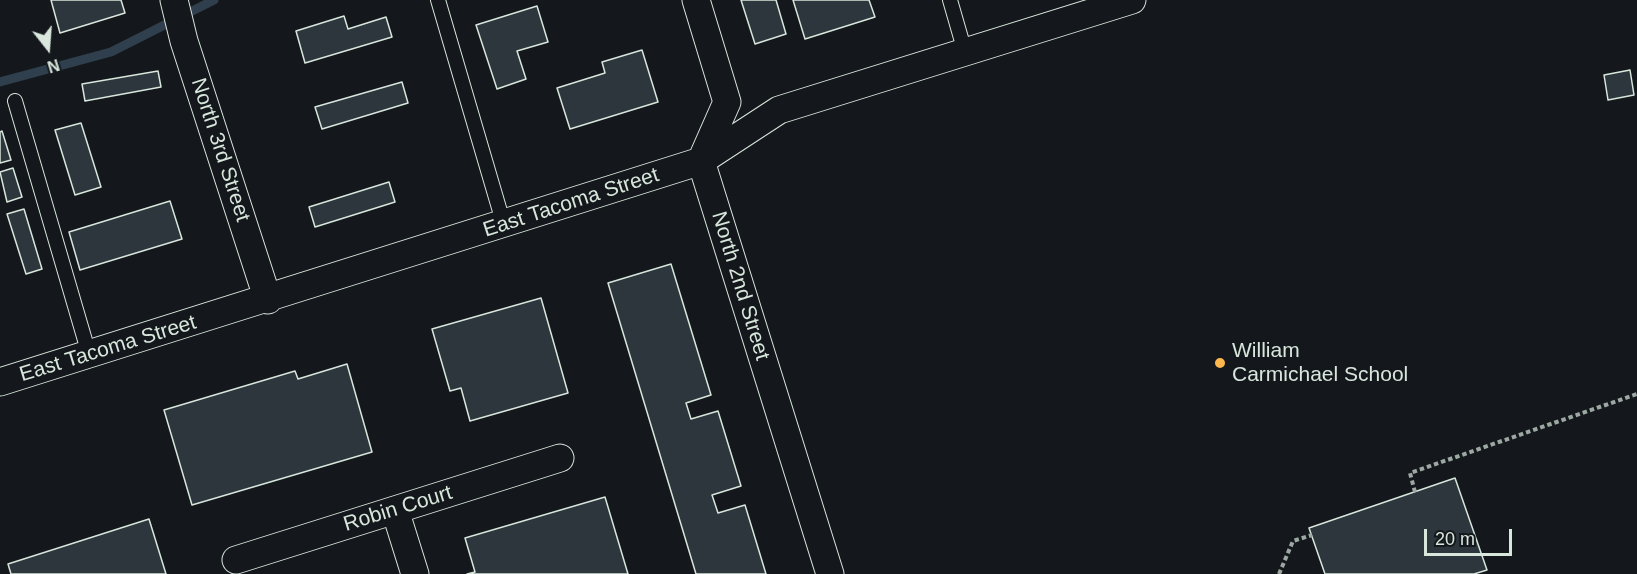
<!DOCTYPE html>
<style>
body{margin:0}
#map{position:relative;width:1637px;height:574px;overflow:hidden;background:#14181c;font-family:Arial,sans-serif}
canvas{display:block}
.north{position:absolute;left:18px;top:18px;width:60px;height:60px;-webkit-text-stroke:4px #14181c;paint-order:stroke;rotate:163deg;font-size:16px;font-weight:700;line-height:24px;text-align:center;color:#d8e6dc}
.north::after{content:'';display:block;margin:auto;width:21px;height:27px;background:#d8e6dc;clip-path:polygon(50% 0,100% 100%,50% 72%,0 100%)}
.scale{position:absolute;left:1424px;top:529px;width:88px;height:27px;box-sizing:border-box;border:3px solid #d8e6dc;border-top:0;padding-left:8px;font-size:18px;line-height:21px;white-space:nowrap;color:#d8e6dc;-webkit-text-stroke:4px #14181c;paint-order:stroke}
</style>
<div id="map">
<canvas width="1637" height="574"></canvas>
<div class="north">N</div>
<div class="scale">20 m</div>
</div>
<script>
const ctx = document.querySelector('canvas').getContext('2d');
ctx.lineJoin = 'round';
function toPath(rows) {
  const path = new Path2D();
  for (const r of rows) {
    path.moveTo(r[0], r[1]);
    for (let i = 2; i < r.length; i += 2) path.lineTo(r[i], r[i + 1]);
  }
  return path;
}
function trace(path, color, width, dash) {
  ctx.strokeStyle = color;
  ctx.lineWidth = width;
  ctx.lineCap = dash ? 'butt' : 'round';
  ctx.setLineDash(dash || []);
  ctx.stroke(path);
}
function paint(path, color) {
  ctx.fillStyle = color;
  ctx.fill(path, 'evenodd');
}
function write(font, color, halo, rows, align = 'center') {
  ctx.font = font + ' Arial,sans-serif';
  ctx.lineWidth = 4.5;
  ctx.setLineDash([]);
  ctx.textBaseline = 'middle';
  ctx.strokeStyle = halo;
  ctx.fillStyle = color;
  for (const [text, x, y, turn = 0] of rows) {
    ctx.save();
    ctx.translate(x, y);
    ctx.rotate((+turn || 0) * Math.PI / 180);
    ctx.textAlign = isNaN(turn) ? turn : align;
    if (halo) ctx.strokeText(text, 0, 0);
    ctx.fillText(text, 0, 0);
    ctx.restore();
  }
}
const stream = toPath([
 [0,82,111,52,214,0]
]);
const building = toPath([
 [51,0,121,0,125,13,60,33,51,0],
 [741,0,776,0,786,34,755,44,741,0],
 [793,0,869,0,875,17,805,39,793,0],
 [537,6,548,42,517,51,526,79,497,89,476,25,537,6],
 [344,16,348,29,386,17,392,37,305,63,296,31,344,16],
 [642,50,658,102,570,129,557,88,605,73,602,62,642,50],
 [1630,70,1634,95,1608,100,1604,75,1630,70],
 [158,71,161,87,85,101,82,84,158,71],
 [402,82,408,103,322,129,315,107,402,82],
 [81,123,101,187,75,195,55,130,81,123],
 [2,131,11,160,0,163,0,132,2,131],
 [13,168,22,197,7,202,0,172,13,168],
 [389,182,395,202,315,227,309,207,389,182],
 [170,201,182,239,80,270,69,232,170,201],
 [24,209,42,269,26,274,7,214,24,209],
 [671,264,711,395,686,403,691,419,718,411,741,486,712,495,718,513,745,505,766,574,696,574,608,283,671,264],
 [541,298,568,393,470,421,461,388,450,391,432,329,541,298],
 [347,364,372,452,192,505,164,410,295,371,298,379,347,364],
 [1455,478,1487,570,1474,574,1325,574,1309,528,1455,478],
 [605,497,628,574,467,574,475,572,465,538,605,497],
 [149,519,166,574,11,574,8,564,149,519]
]);
const path = toPath([
 [1415,492,1410,473,1637,394],
 [1279,574,1293,541,1312,535]
]);
const service = toPath([
 [438,0,504,225],
 [950,0,965,52],
 [15,101,89,354]
]);
const minor = toPath([
 [174,0,184,41,268,300],
 [696,0,727,102,701,161,830,574],
 [0,382,701,161,779,110,1132,0],
 [395,510,415,574],
 [236,560,560,458]
]);
const markers = [
 [1220,363,6,"#ffb74d"]
];
const streetNames = [
 ["North 3rd Street",220,150,72],
 ["East Tacoma Street",571,203,-18],
 ["North 2nd Street",740,286,73],
 ["East Tacoma Street",108,349,-17],
 ["Robin Court",398,509,-17]
];
const poiNames = [
 ["William",1232,351],
 ["Carmichael School",1232,375]
];
trace(stream, '#2f3f4d', 9);
paint(building, '#2c363c');
trace(building, '#d8e6dc', 1.5);
trace(service, '#d8e6dc', 16);
trace(minor, '#d8e6dc', 29);
trace(path, '#9da8a2', 4, [4.5, 3]);
trace(service, '#14181c', 14);
trace(minor, '#14181c', 27);
for (const [x, y, r, color] of markers) {
  const dot = new Path2D();
  dot.arc(x, y, r, 0, 2 * Math.PI);
  ctx.fillStyle = color;
  ctx.fill(dot);
  trace(dot, '#14181c', 2);
}
write('21px', '#d8e6dc', '#14181c', streetNames);
write('21px', '#d8e6dc', '#14181c', poiNames, 'left');
</script>
